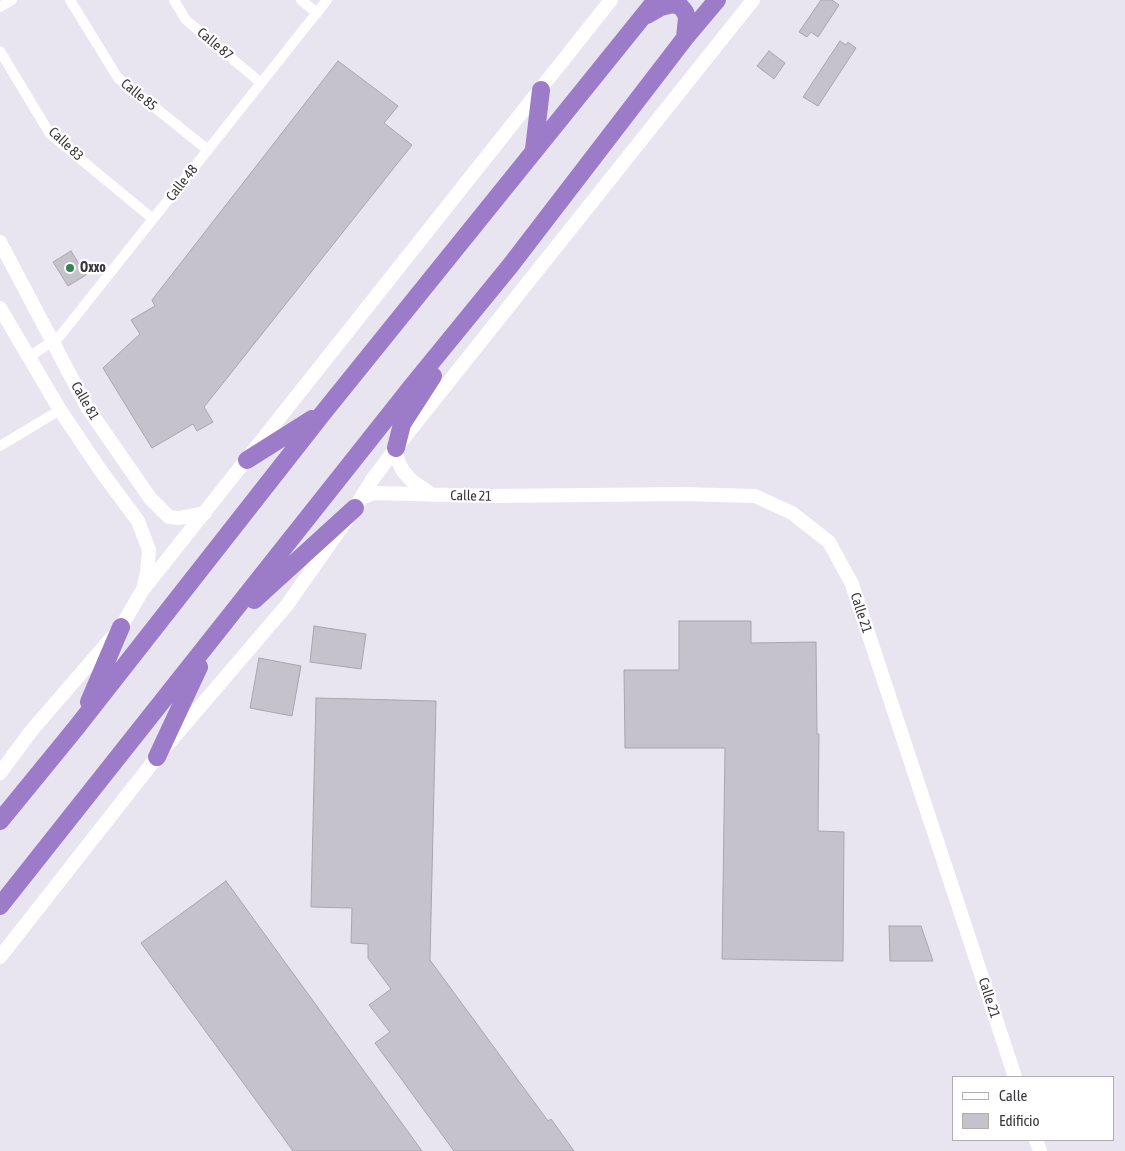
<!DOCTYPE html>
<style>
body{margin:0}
#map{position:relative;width:1125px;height:1151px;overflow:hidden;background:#e9e5f0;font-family:"Asap Condensed",sans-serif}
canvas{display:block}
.legend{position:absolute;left:952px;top:1076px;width:162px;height:65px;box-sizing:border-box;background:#fff;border:1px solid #afafb1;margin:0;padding:6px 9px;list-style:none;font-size:15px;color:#38363b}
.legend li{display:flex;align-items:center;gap:10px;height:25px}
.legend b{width:25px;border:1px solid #afafb1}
</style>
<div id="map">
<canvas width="1125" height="1151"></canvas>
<ul class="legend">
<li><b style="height:6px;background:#fff"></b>Calle</li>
<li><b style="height:14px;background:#c6c2cc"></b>Edificio</li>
</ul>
</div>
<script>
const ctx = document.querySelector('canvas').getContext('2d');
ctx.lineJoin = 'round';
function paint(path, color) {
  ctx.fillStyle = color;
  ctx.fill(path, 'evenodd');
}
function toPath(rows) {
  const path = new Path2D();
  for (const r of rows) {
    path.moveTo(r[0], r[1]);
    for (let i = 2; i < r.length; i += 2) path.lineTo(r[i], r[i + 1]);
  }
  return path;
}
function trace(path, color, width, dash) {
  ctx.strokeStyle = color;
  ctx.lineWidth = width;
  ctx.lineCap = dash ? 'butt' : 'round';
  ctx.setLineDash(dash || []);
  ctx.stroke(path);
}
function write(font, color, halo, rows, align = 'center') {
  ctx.font = font + ' "Asap Condensed",sans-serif';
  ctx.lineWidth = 4.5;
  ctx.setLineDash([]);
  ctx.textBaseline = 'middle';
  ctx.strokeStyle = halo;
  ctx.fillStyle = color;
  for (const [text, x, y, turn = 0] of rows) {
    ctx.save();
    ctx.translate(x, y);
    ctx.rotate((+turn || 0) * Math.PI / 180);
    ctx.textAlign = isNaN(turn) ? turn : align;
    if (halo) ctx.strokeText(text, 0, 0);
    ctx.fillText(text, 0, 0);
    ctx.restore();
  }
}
const building = toPath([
 [821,0,832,0,839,5,818,37,811,32,807,37,799,32,821,0],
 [840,41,846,45,848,42,856,48,818,106,803,97,840,41],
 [769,51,785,63,774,79,757,66,769,51],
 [338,61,398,106,384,123,412,145,204,407,213,422,197,431,193,424,152,448,103,368,140,334,131,320,155,306,152,300,338,61],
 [71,251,86,275,68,286,53,262,71,251],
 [679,621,751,621,751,643,816,642,817,734,819,734,818,831,844,832,843,961,722,959,725,748,625,748,624,670,679,670,679,621],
 [314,626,366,634,361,669,310,662,314,626],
 [259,658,301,666,292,716,250,708,259,658],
 [316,698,436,701,430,960,548,1121,551,1119,574,1151,454,1151,375,1043,390,1032,369,1005,391,989,368,958,368,944,351,943,352,908,311,907,316,698],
 [226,881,422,1151,293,1151,141,943,226,881],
 [889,926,921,926,933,961,890,961,889,926]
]);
const street = toPath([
 [70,0,118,78,208,150],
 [174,0,186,20,261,83],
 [301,0,317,13],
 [0,7,12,0],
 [0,51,50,134,153,219],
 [29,357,60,336,327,0],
 [0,446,60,410]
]);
const secondary = toPath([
 [0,242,87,407,150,498,169,517,179,518,205,513],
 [0,308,60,410,101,471,138,521,149,550,147,573,144,585],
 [396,448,398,461,403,471,412,481,433,495],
 [361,498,374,493,493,496,684,494,755,496,792,513,829,542,852,584,1015,1077],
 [0,773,32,730,121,627,142,591,611,0],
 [0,957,157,757,287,605,355,508,372,480,396,448,753,0],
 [1036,1140,1040,1151]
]);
const highway = toPath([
 [647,15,661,7,673,4,680,6,685,12,687,18,685,38],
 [534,149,541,90],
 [396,448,402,424,433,376],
 [247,460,312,419],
 [254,600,355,508],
 [89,702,121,627],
 [157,757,199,667],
 [0,821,76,728,323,413,656,0],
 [0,906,412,386,510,266,685,38,717,0]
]);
const markers = [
 [70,268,5,"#358251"]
];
const streetNames = [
 ["Calle 87",215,44,40],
 ["Calle 85",139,95,39],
 ["Calle 83",66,144,43],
 ["Calle 48",182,183,-52],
 ["Calle 81",85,401,60],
 ["Calle 21",471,496,1],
 ["Calle 21",861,613,72],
 ["Calle 21",989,998,72]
];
const poiNames = [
 ["Oxxo",80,268]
];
paint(building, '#c6c2cc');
trace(building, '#a9a5af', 1);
trace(street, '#fff', 10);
trace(secondary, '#fff', 14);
trace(highway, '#9c7bc9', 18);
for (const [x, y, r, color] of markers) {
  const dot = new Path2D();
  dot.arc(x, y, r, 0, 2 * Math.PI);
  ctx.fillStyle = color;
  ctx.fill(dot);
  trace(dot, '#fff', 2);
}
write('14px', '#38363b', '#fff', streetNames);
write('bold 14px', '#38363b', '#fff', poiNames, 'left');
</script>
